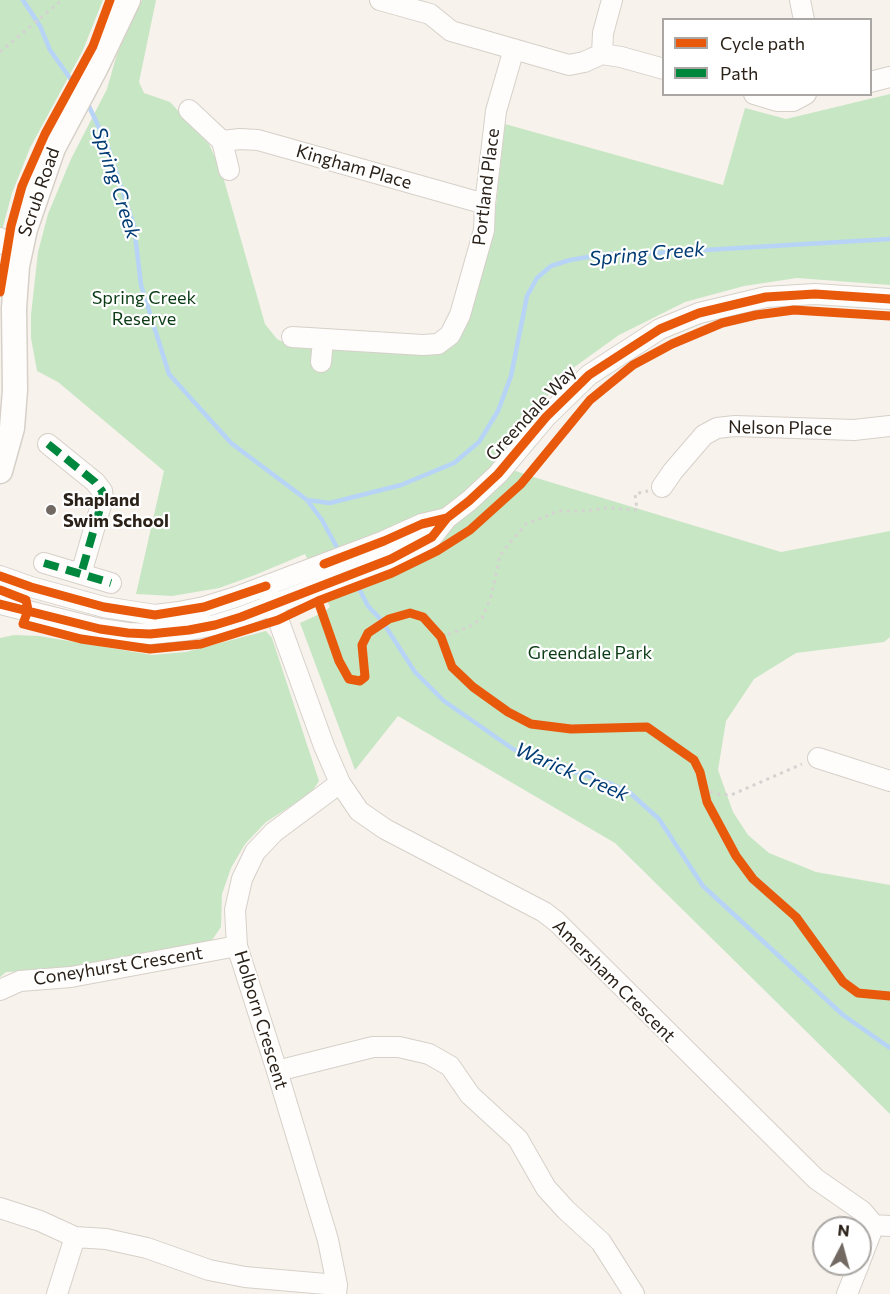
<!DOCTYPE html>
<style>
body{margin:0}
#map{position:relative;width:890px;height:1294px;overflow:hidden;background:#f7f2ec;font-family:Commissioner,sans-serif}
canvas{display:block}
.legend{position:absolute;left:662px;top:18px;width:210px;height:78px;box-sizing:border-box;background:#fff;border:2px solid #aaa6a3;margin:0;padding:8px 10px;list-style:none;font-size:18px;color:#2a2118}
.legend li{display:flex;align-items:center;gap:12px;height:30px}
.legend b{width:30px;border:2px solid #aaa6a3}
.north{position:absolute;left:812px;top:1216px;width:60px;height:60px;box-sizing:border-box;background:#fff;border:2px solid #aaa6a3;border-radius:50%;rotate:6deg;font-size:16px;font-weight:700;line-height:24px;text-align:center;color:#2a2118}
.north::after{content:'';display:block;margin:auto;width:21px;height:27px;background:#726a62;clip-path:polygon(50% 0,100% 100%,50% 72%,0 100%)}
</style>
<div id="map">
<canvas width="890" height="1294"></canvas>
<ul class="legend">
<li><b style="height:8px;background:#e8590c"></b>Cycle path</li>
<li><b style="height:8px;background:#00873e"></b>Path</li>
</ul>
<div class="north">N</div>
</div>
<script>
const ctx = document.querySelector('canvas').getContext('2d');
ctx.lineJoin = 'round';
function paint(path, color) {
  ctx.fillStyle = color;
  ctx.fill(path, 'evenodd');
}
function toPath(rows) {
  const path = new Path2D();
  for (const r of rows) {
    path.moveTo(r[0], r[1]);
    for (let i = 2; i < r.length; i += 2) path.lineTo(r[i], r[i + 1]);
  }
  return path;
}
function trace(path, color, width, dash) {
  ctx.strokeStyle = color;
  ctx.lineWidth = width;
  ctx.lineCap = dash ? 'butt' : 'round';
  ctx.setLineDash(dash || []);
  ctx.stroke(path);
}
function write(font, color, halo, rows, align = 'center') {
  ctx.font = font + ' Commissioner,sans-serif';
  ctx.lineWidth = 4.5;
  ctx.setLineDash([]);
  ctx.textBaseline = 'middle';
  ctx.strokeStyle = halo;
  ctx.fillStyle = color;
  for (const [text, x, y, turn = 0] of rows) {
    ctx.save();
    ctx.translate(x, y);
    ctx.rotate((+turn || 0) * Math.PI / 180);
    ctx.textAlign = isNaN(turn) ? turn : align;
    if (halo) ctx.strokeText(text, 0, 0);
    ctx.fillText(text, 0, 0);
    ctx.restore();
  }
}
const green = toPath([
 [0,0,103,0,83,50,30,148,12,193,0,238],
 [142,0,156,0,139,82,144,93,170,102,209,144,222,173,265,324,277,339,292,347,437,349,493,233,505,124,723,185,745,108,786,119,890,94,890,285,797,278,744,286,685,302,619,335,573,368,530,415,493,463,530,476,781,552,890,531,890,637,884,642,796,653,754,679,726,721,718,770,733,812,748,835,769,853,816,872,890,885,890,1114,615,843,398,716,355,770,300,623,324,612,330,607,305,554,255,575,219,588,172,596,136,594,164,471,58,382,37,371,31,338,31,315,38,252,48,214,71,159,107,89,117,54],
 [266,631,272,638,319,781,313,790,305,797,266,822,245,844,231,868,222,894,221,927,212,940,81,968,6,972,0,977,0,638,14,635,39,636,152,655,186,652]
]);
const stream = toPath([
 [23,0,40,26,50,50,77,88],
 [87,102,108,147,134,226,141,285,169,374,231,443,307,500,330,503,401,485,454,463,479,442,498,411,511,376,527,296,537,278,551,266,570,260,606,254,655,253,890,239],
 [307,500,322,520,340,553],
 [354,579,368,606,382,621,415,672,444,701,513,749,540,761,609,783,629,792,659,819,703,886,843,1015,890,1048]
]);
const path = toPath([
 [0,52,62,0],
 [441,637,469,627,482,618,491,597,500,555,526,524,559,511,586,511,607,508,637,510,635,494,648,491],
 [703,789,717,794,731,795,802,764]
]);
const minor = toPath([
 [380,0,430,14,451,31,569,65,584,62,602,54,621,57,664,69],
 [800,0,804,20],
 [602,54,603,33,612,0],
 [870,82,890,77],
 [754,94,777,101,793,101,806,94],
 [189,110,222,141,229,170],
 [222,141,240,139,258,140,485,204],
 [0,238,3,244,20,249],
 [292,337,423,345,438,344,450,335,460,315,484,230,485,204,496,111,514,49],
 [321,362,323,340],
 [48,444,95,482,102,491,103,498,81,574],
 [662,487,673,471,704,435,717,428,735,426,854,430,890,426],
 [44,563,111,583],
 [0,576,31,587,104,607,155,615,179,612,204,607,236,597,384,541,422,524,447,518],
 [266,586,324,746,340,783,359,811,385,829,544,912,557,922,816,1179,862,1211,874,1225,890,1226],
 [0,604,100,629,128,633,150,634,189,630,215,625,241,617,391,559,432,537,447,518,469,501,498,474,546,417,589,375,660,329,699,313,766,297,815,294,890,299],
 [818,758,890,781],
 [0,990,20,981,71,977,237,946],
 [277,1071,373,1047,399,1047,429,1054,450,1066,470,1095,518,1139,546,1188,566,1210,601,1242,634,1294],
 [0,1208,40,1221,75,1237,106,1239,147,1248,209,1270,245,1277,337,1285],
 [860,1261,874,1225],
 [57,1294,75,1237],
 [336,1294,337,1285,328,1240,277,1071,237,946,235,910,242,879,255,852,274,832,340,783],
 [847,1294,859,1264]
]);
const major = toPath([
 [0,471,12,428,15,390,14,308,17,266,25,229,53,148,96,67,128,0]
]);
const quiet = toPath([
 [48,444,95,482,102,491,103,498,81,574],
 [44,563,111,583]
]);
const cycleway = toPath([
 [0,292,11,226,22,186,45,134,93,46,110,0],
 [324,564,384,541,422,524,447,518],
 [0,576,31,587,104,607,155,615,204,607,266,586],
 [0,590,26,600,28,610,23,624,81,639,150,649,201,644,278,620,318,601,339,661,349,679,360,681,365,677,362,645,368,633,389,619,410,613,423,617,441,637,452,667,473,687,508,712,531,724,571,729,647,727,694,760,700,772,707,802,736,856,753,879,796,917,843,982,858,993,890,996],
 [318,601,392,573,437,551,470,530,521,484,590,400,633,365,672,344,722,323,756,315,794,310,890,316],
 [0,604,100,629,128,633,150,634,189,630,215,625,241,617,391,559,432,537,447,518,469,501,498,474,546,417,589,375,660,329,699,313,766,297,815,294,890,299]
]);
const markers = [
 [51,510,6,"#726a62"]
];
const streetNames = [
 ["Kingham Place",354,167,16],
 ["Portland Place",486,187,-83],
 ["Scrub Road",39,192,-71],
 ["Greendale Way",531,413,-47],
 ["Nelson Place",780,428,1],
 ["Coneyhurst Crescent",118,966,-9],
 ["Amersham Crescent",614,981,45],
 ["Holborn Crescent",261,1020,73]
];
const parkNames = [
 ["Spring Creek",144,298],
 ["Reserve",144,319],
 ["Greendale Park",590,653]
];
const poiNames = [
 ["Shapland",63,500],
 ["Swim School",63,521]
];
const waterNames = [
 ["Spring Creek",116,183,72],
 ["Spring Creek",647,254,-5],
 ["Warick Creek",572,772,23]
];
paint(green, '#c7e6c4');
trace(stream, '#b7d4f7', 4.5);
trace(minor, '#d6d0c8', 22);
trace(major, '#d6d0c8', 27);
trace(path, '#d4d3d1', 3, [3, 4.5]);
trace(minor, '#fefdfc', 20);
trace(major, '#fefdfc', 24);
trace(quiet, '#00873e', 8, [15, 8]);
trace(cycleway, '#e8590c', 9);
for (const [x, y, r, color] of markers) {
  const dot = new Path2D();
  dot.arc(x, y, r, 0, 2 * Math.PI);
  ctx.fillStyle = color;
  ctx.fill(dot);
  trace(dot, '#fff', 2);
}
write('18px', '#2a2118', '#fff', streetNames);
write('18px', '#0b3c15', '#fff', parkNames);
write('bold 18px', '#2a2118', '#fff', poiNames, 'left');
write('italic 20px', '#013b74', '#fff', waterNames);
</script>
